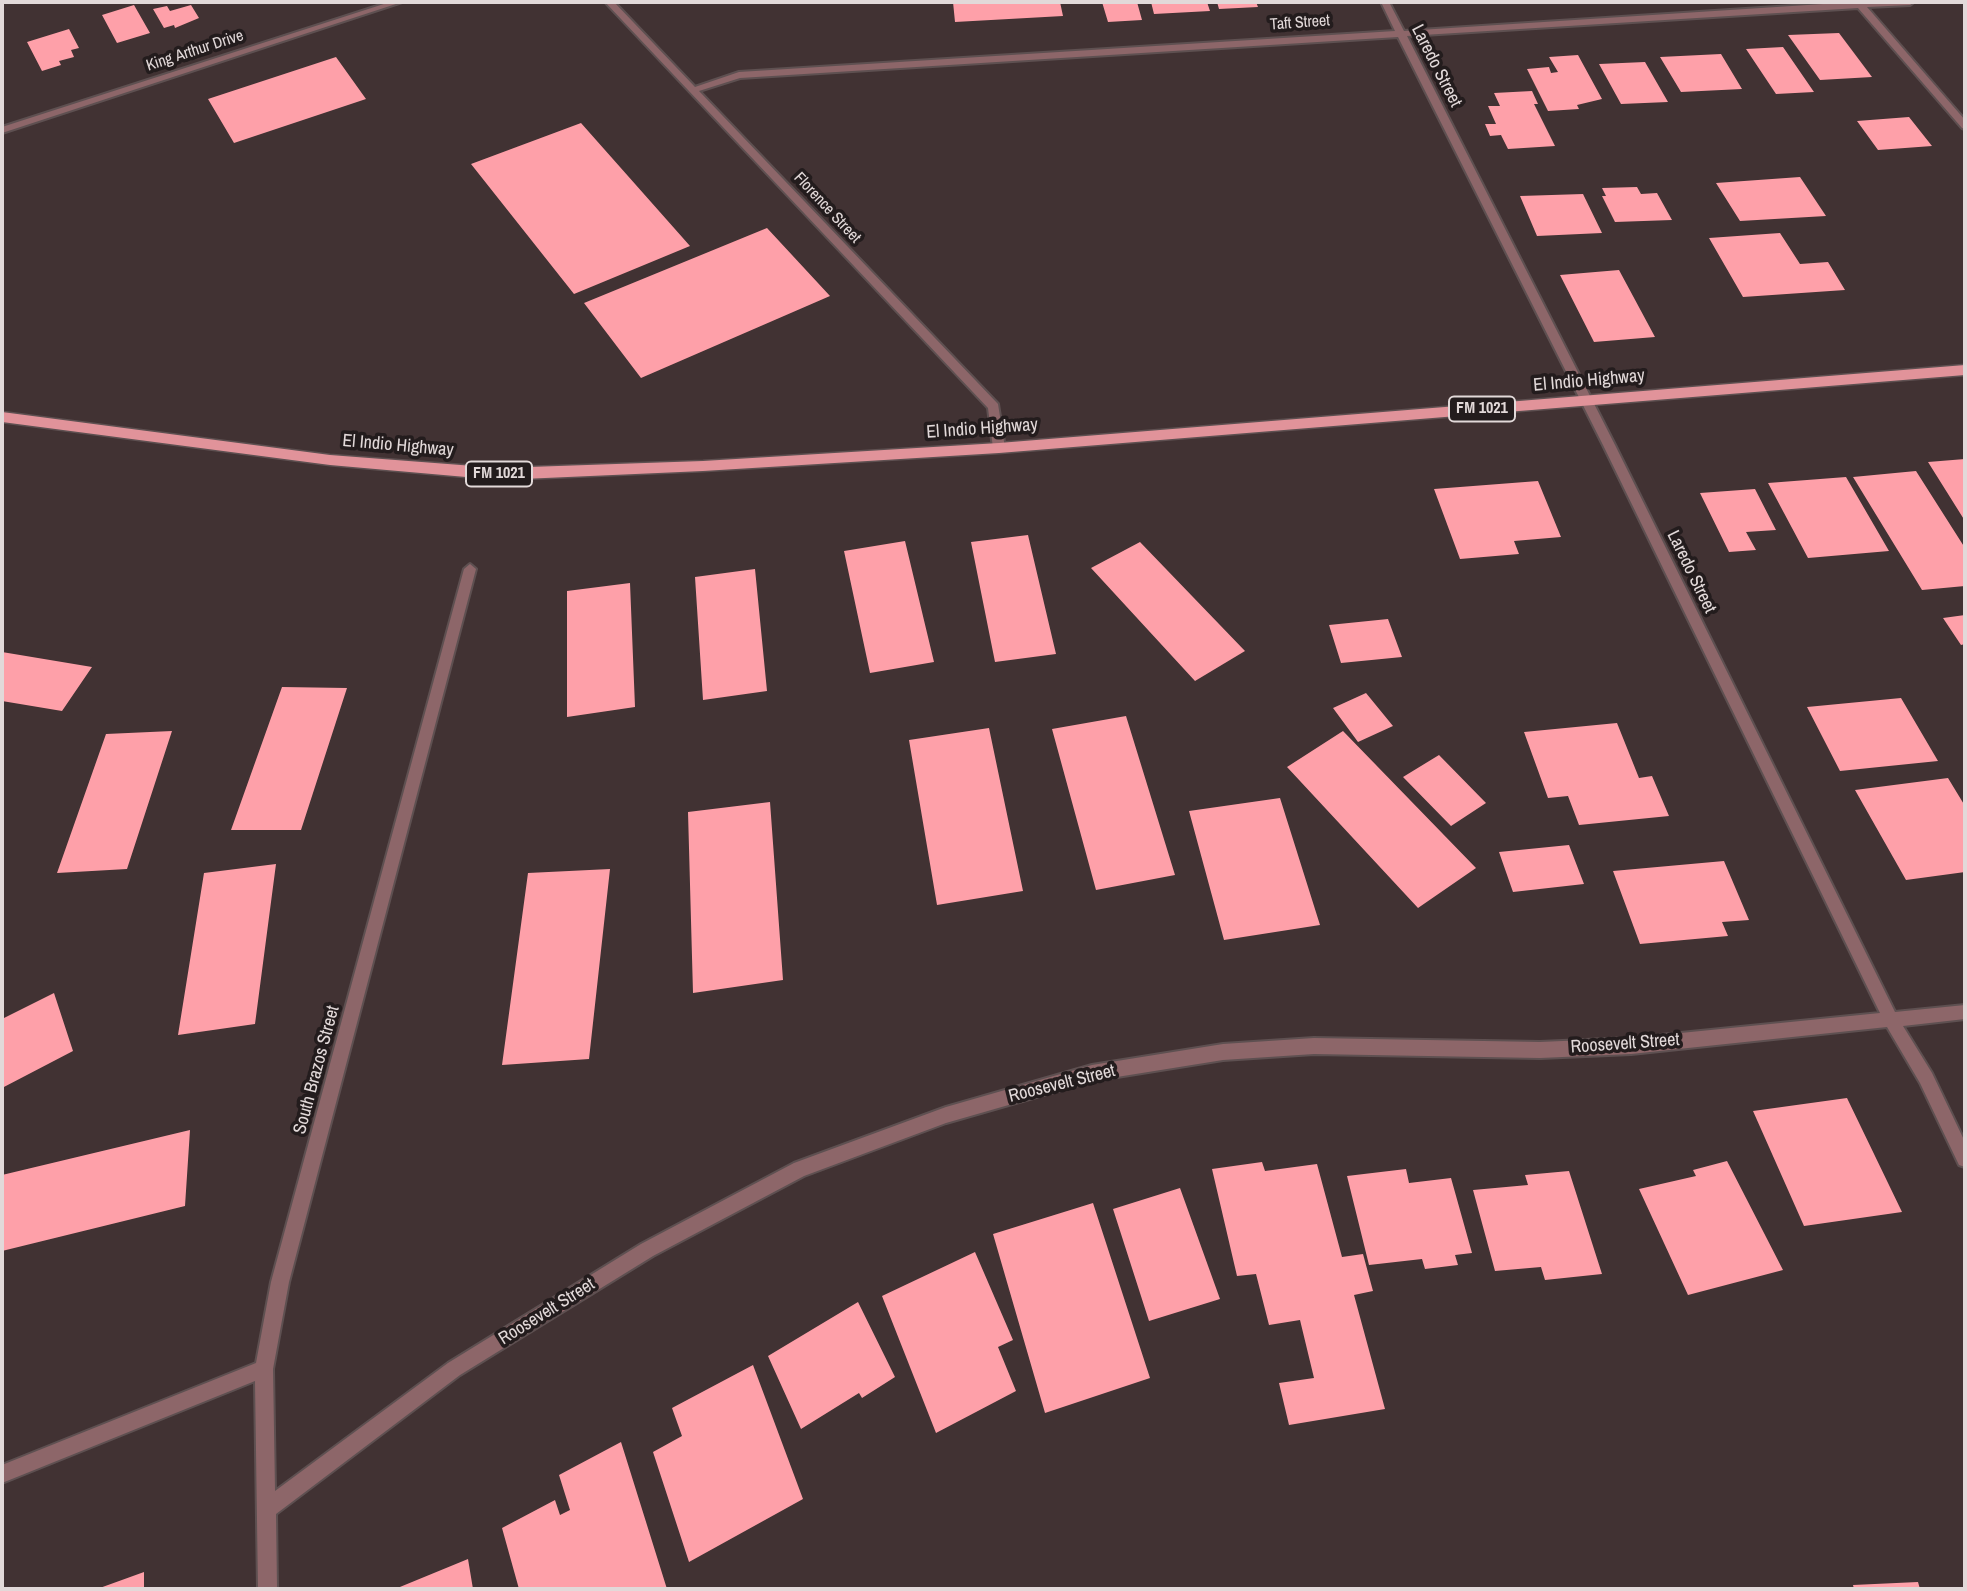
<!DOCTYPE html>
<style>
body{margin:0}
#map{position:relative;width:1967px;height:1591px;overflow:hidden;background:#413233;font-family:"Archivo Narrow",sans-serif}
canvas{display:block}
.frame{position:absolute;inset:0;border:4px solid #e2d9d9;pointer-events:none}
</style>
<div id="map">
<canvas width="1967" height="1591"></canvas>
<div class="frame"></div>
</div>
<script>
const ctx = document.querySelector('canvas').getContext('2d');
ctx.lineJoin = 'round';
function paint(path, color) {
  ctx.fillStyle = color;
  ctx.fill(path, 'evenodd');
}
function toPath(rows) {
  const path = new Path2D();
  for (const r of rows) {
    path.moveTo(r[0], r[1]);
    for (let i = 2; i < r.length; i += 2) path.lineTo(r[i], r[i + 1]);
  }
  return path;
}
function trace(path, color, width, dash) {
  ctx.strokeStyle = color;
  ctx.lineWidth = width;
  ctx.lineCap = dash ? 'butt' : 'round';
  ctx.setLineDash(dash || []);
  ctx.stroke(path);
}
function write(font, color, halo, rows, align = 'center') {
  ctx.font = font + ' "Archivo Narrow",sans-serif';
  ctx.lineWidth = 7;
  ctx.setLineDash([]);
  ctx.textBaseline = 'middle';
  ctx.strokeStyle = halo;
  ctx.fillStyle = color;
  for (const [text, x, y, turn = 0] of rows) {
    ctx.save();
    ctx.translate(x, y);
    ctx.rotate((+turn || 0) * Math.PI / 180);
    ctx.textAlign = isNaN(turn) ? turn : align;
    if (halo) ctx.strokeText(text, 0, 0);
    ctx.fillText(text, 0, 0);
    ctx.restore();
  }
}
const building = toPath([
 [953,2,1060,2,1063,16,955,22],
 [1102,2,1137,2,1142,20,1108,22],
 [1151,2,1207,2,1210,11,1154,14],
 [1217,2,1256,2,1258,7,1219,9],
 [134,5,150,33,117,43,102,15],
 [191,5,199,18,175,28,174,25,164,28,153,9,167,6,170,11],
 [69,29,79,48,71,50,74,57,59,61,61,65,42,71,27,42],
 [1839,33,1872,77,1820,80,1788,35],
 [1783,47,1814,92,1776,94,1746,49],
 [1721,54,1742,89,1681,92,1660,57],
 [1578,55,1602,99,1577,105,1579,109,1548,111,1527,69,1549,67,1551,73,1558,72,1549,57],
 [336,57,366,99,234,143,208,99],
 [1645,62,1668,102,1621,104,1599,64],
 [1532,91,1538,104,1534,104,1555,146,1508,149,1501,135,1490,136,1485,124,1496,124,1488,106,1500,106,1494,93],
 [1909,117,1932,146,1878,150,1857,121],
 [581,123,690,246,574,294,471,164],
 [1800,177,1826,216,1740,221,1716,183],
 [1637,187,1641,194,1657,193,1672,220,1615,222,1602,196,1606,196,1602,188],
 [1583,194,1602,233,1537,236,1520,196],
 [767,228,830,296,641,378,584,303],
 [1780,233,1800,264,1828,262,1845,290,1743,297,1709,238],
 [1619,270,1655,337,1594,342,1560,275],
 [1965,459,1965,521,1928,462],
 [1916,471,1965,548,1965,586,1922,590,1853,477],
 [1846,477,1889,551,1808,558,1768,483],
 [1538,481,1561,537,1514,541,1519,554,1460,559,1434,489],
 [1755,489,1776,530,1746,532,1756,550,1729,552,1700,493],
 [1028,535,1056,654,995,662,971,542],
 [905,541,934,662,870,673,844,551],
 [1140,542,1245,651,1195,681,1091,568],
 [755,569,767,691,703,700,695,577],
 [630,583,635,707,567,717,567,591],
 [1965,615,1965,644,1961,645,1943,618],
 [1388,619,1402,657,1341,663,1329,625],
 [2,652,92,667,62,711,2,701],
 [282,687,347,688,301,830,231,830],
 [1366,693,1393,726,1358,742,1333,708],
 [1901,698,1938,761,1840,771,1807,707],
 [1126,716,1175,875,1096,890,1052,729],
 [1617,723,1639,778,1652,776,1669,816,1579,825,1568,796,1548,798,1524,732],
 [989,728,1023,891,937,905,909,740],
 [172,731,127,869,57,873,106,734],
 [1343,731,1476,868,1418,908,1287,767],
 [1439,755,1486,803,1451,826,1403,777],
 [1948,778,1965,806,1965,872,1906,880,1855,790],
 [1280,798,1320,925,1224,940,1189,811],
 [770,802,783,980,693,993,688,812],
 [1569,845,1584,884,1513,892,1499,852],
 [1724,861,1749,920,1722,922,1728,936,1640,944,1613,871],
 [276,864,255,1024,178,1035,204,873],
 [610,869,589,1059,502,1065,528,873],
 [54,993,73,1051,2,1088,2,1019],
 [1847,1098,1902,1212,1804,1226,1753,1111],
 [190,1130,185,1206,2,1251,2,1175],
 [1727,1161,1783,1270,1688,1295,1639,1189,1696,1176,1693,1170],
 [1262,1162,1265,1171,1317,1164,1342,1257,1363,1254,1373,1291,1354,1295,1385,1409,1289,1425,1279,1383,1314,1378,1300,1320,1269,1325,1256,1274,1237,1276,1212,1169],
 [1406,1169,1409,1183,1451,1178,1472,1253,1455,1255,1458,1265,1425,1269,1422,1259,1369,1265,1347,1176],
 [1569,1171,1602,1274,1545,1280,1541,1267,1495,1271,1473,1190,1528,1185,1525,1175],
 [1180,1188,1220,1299,1149,1321,1113,1209],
 [1093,1203,1150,1378,1045,1413,993,1234],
 [975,1252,1013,1340,998,1347,1016,1391,936,1433,882,1296],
 [858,1302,895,1377,862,1398,859,1393,801,1429,768,1356],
 [753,1365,803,1499,689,1562,653,1452,682,1436,672,1408],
 [621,1442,667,1589,519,1589,502,1528,555,1500,560,1515,570,1510,559,1475],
 [468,1559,473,1589,395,1589],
 [144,1572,144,1589,97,1589],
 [1918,1582,1920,1589,1854,1589,1853,1585]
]);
const minor = toPath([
 [390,2,402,2,2,133,2,127,390,2],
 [605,2,614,2,695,87,739,72,1395,31,1381,2,1389,2,1404,31,1854,2,1914,2,1910,5,1867,7,1965,120,1965,129,1962,128,1858,8,1407,36,1615,445,1895,1012,1965,1005,1965,1019,1903,1026,1932,1073,1965,1142,1965,1167,1959,1165,1920,1083,1887,1027,1631,1054,1540,1058,1314,1054,1223,1060,1092,1081,946,1123,804,1176,653,1256,460,1375,276,1514,277,1589,258,1589,255,1381,2,1483,2,1465,256,1363,271,1282,464,569,470,564,476,569,289,1282,273,1369,275,1491,448,1363,641,1244,794,1163,946,1107,1092,1065,1223,1044,1314,1038,1540,1042,1631,1038,1880,1013,1603,445,1398,37,740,78,699,91,998,404,1005,448,999,452,993,448,988,408,605,2]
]);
const primary = toPath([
 [1965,365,1965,375,999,453,703,471,500,480,330,465,2,422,2,412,330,455,500,468,703,461,999,443,1965,365]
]);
const farStreetnames = [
 ["Taft Street",1300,23,-4],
 ["King Arthur Drive",195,51,-18],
 ["Florence Street",827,208,47]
];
const shields = [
 [1482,409,66],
 [499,474,66]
];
const shieldNames = [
 ["FM 1021",1482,409],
 ["FM 1021",499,474]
];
const streetNames = [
 ["Laredo Street",1436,66,63],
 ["El Indio Highway",1589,381,-5],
 ["El Indio Highway",982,429,-4],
 ["El Indio Highway",398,446,5],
 ["Laredo Street",1691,572,64],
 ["Roosevelt Street",1625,1044,-4],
 ["South Brazos Street",317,1070,-75],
 ["Roosevelt Street",1062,1084,-14],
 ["Roosevelt Street",547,1312,-32]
];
paint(building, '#fea0a9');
trace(minor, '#5e5051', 4);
trace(primary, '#5e5051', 3);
paint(minor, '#8d6669');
paint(primary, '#e1939a');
write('16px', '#e2d9d9', '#231c1d', farStreetnames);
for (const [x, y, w] of shields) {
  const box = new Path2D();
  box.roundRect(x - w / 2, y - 12.5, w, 25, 5);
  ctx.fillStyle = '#231c1d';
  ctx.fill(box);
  trace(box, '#e2d9d9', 2);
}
write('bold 16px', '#e2d9d9', null, shieldNames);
write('18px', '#e2d9d9', '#231c1d', streetNames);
</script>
